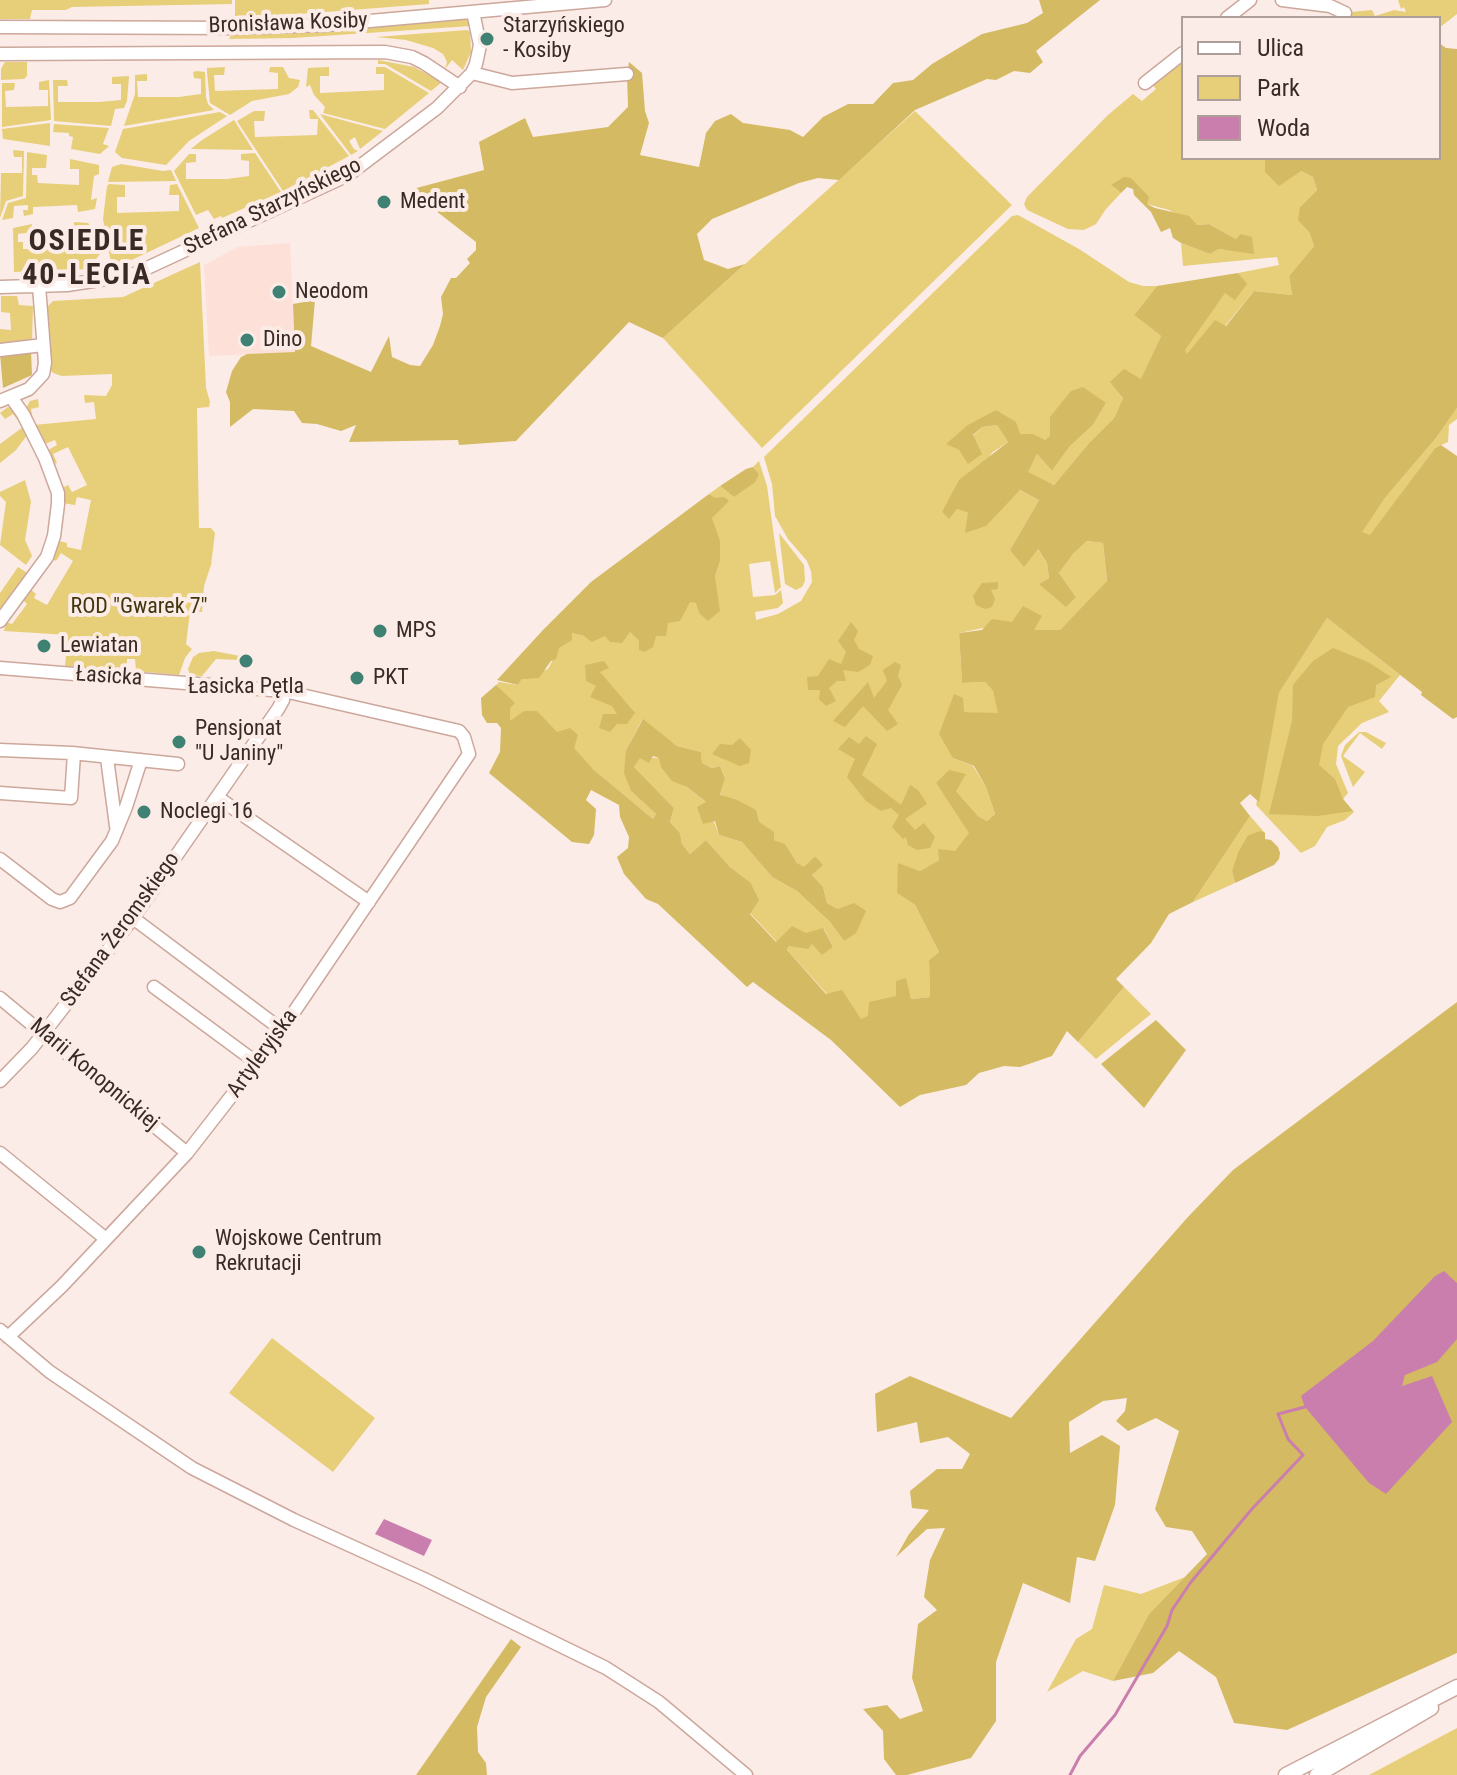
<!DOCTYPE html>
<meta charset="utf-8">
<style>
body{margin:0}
#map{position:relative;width:1457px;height:1775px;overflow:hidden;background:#fcece7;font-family:"Roboto Condensed",sans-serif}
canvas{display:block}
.legend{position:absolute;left:1181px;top:16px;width:260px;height:144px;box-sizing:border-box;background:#fcece7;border:2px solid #ae9e9a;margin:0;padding:10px 14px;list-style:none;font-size:24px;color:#392a26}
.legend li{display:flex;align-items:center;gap:16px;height:40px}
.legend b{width:40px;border:2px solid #ae9e9a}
</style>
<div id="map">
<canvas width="1457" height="1775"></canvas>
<ul class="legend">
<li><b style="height:10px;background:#fff"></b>Ulica</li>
<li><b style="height:22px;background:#e7ce79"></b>Park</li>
<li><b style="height:22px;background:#ca7eae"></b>Woda</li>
</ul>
</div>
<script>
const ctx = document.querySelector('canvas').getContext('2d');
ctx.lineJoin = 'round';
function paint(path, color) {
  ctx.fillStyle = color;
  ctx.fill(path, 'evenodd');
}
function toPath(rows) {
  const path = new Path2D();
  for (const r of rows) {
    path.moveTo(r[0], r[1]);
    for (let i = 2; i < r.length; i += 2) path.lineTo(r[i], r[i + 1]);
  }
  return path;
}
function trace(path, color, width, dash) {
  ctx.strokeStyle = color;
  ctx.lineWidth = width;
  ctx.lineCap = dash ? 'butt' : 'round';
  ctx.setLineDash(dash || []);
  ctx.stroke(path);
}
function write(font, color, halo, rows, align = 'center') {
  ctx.font = font + ' "Roboto Condensed",sans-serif';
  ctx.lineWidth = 8;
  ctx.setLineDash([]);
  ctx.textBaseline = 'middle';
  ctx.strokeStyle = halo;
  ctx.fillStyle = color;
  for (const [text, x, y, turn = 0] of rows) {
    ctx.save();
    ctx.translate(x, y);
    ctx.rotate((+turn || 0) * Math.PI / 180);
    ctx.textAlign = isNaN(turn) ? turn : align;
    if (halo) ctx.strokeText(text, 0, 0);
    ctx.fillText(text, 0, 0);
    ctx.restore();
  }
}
const built = toPath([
 [290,243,295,352,209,356,204,265,238,247]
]);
const green = toPath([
 [0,0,232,0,232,4,72,7,66,10,32,10,30,19,0,19],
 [235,0,429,0,429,4,235,19],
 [1398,0,1457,0,1457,14,1439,28,1439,18,1352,17,1351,12,1372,10,1375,16,1394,10,1406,12,1404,7,1401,9],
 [465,18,471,26,293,38,229,39,233,32],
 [467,30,470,32,471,52,463,70,452,60,445,69,447,62,443,54,433,48,406,40,376,37],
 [1183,56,1183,158,1265,158,1265,172,1301,171,1313,177,1317,190,1300,207,1314,246,1289,276,1292,295,1254,291,1225,326,1215,321,1187,355,1184,350,1225,292,1246,284,1238,273,1279,265,1277,257,1183,266,1181,243,1210,254,1219,249,1231,250,1236,239,1209,224,1197,225,1169,210,1147,204,1131,178,1112,186,1121,193,1106,209,1096,224,1084,230,1068,229,1027,210,1024,204,1027,197,1108,115,1133,94,1142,101,1156,89,1150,82],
 [378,60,414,67,442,82,431,91,385,64,378,64],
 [5,62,27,62,27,76,24,79,1,80,1,69],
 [225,67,224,75,214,75,215,91,278,89,278,73,269,72,270,67,283,67,289,78,300,80,298,87,289,94,252,101,230,115,210,103,207,72,207,68],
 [329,67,329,76,320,76,320,93,384,90,384,74,376,74,376,67,385,67,429,93,385,129,323,113,325,107,314,95,310,85,306,87,308,68],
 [197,71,205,72,206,97,208,104,214,110,124,126,135,94,135,75,147,74,147,81,137,81,138,97,179,97,201,94,201,79,194,78,193,72],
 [129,76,127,101,124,108,115,109,111,126,54,121,53,80,67,80,68,86,58,86,58,102,99,102,121,100,121,84,112,84,112,77],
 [49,80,51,120,2,127,2,83,15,83,14,90,5,91,6,107,48,106,48,90,39,90,39,82],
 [309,110,313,110,349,156,283,191,237,121,254,111,265,111,264,121,254,121,255,137,317,135,318,119,310,119],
 [915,111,1012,205,762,448,663,338],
 [220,112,227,116,189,141,166,165,122,158,115,152,123,129],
 [320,114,383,131,360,149,355,137,349,141,354,149,358,151,351,155],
 [234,120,253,150,191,149,202,140],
 [50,123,50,146,3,139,2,129],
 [54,124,109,128,103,144,109,146,100,154,71,149,73,137,69,136,69,133,53,132],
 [13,150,24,151,23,196,6,201,0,218,1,173,22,173,22,157,14,157],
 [27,152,47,155,46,168,32,168,32,175,37,175,38,183,79,185,79,169,70,169,70,159,99,165,99,174,94,176,91,200,97,198,95,209,78,212,77,205,33,207,33,214,24,216,23,210,28,210,28,205,14,206,13,218,2,220,8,203,26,198],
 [255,153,281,192,222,218,221,216,214,219,208,210,196,215,174,171,189,154,196,154,196,162,186,163,186,179,227,179,249,176,249,161,241,160,241,154],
 [121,164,163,171,171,170,176,181,108,182,112,167],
 [109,184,125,185,125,197,117,197,117,213,179,211,179,195,169,195,170,185,177,184,199,228,121,265,114,267,111,263,103,219,107,186],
 [1018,215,1079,249,1129,282,1143,286,1157,286,1134,315,1161,336,1141,380,1111,382,1123,398,1114,418,1089,443,1054,485,1027,473,1037,454,1052,471,1070,446,1093,425,1106,403,1045,440,1020,435,996,410,947,444,959,450,982,427,997,425,1008,442,993,452,942,512,949,518,957,509,968,513,1005,504,1020,490,1039,500,1010,550,1037,548,1047,563,1049,578,1039,584,1076,597,1059,573,1073,554,1087,541,1103,543,1107,582,1060,630,1033,630,1012,622,959,633,962,683,985,682,993,691,999,714,964,712,953,758,973,766,986,787,995,814,987,821,978,816,956,791,936,783,970,833,955,851,920,871,899,864,897,893,915,905,939,952,929,960,930,997,911,999,905,978,896,996,868,1017,861,1019,853,1009,827,994,787,950,789,946,812,943,822,954,833,947,824,929,777,942,750,913,750,882,730,867,706,840,690,854,682,844,680,833,670,822,674,808,634,767,640,757,659,758,672,780,687,787,707,803,719,835,742,842,772,877,797,891,830,922,844,941,838,909,827,903,823,887,812,875,822,865,815,856,804,868,797,863,785,845,774,840,735,799,720,796,725,777,720,766,712,768,702,763,701,752,677,746,642,720,626,750,631,791,656,814,653,819,593,769,557,732,510,722,510,708,496,685,499,682,518,685,522,679,548,669,559,648,572,633,584,636,630,632,639,641,656,636,689,601,696,603,715,577,720,561,712,518,715,499,709,494,720,486,734,497,759,474,753,467,759,461,767,486,781,587,775,593,770,561,749,564,753,597,775,595,781,590,783,603,778,608,755,612,756,620,778,614,801,601,812,582,811,571,807,561,788,539,775,516,772,484,764,457,1012,216],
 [74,222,88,223,96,232,100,254,88,269,14,272,13,228,32,224,32,232,18,234,18,242,23,242,23,249,82,249,86,230,74,229],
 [200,262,206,388,210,402,209,407,197,408,199,528,211,528,215,533,211,565,204,586,202,612,190,612,186,644,192,649,185,658,179,675,136,671,135,659,127,659,127,671,65,666,68,635,4,631,6,622,12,624,27,604,22,599,30,589,36,594,34,598,47,605,73,561,61,553,56,561,51,558,56,540,67,543,67,547,81,550,91,500,77,497,75,505,62,503,59,490,68,485,72,492,87,485,68,447,53,454,57,463,51,465,45,452,57,445,55,440,42,445,26,408,30,401,38,399,39,407,31,409,34,425,96,419,94,402,85,403,84,395,106,396,112,385,112,374,62,376,53,373,48,367,47,307,53,301,123,297],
 [1,296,17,296,19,305,33,306,32,342,0,348,0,329,11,330,10,313,1,312],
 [8,407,13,409,28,434,16,450,0,463,0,444,23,427,13,414,5,419,0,413],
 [1457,408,1457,419,1449,425,1448,442,1435,448,1370,536,1361,532,1385,498,1436,438],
 [25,480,31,502,25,540,32,556,26,565,0,545,6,502,0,496,0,492],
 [779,533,804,565,805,581,802,587,796,590,785,584],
 [18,567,29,574,0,613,0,593],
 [1327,618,1400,675,1379,701,1389,712,1362,723,1338,746,1336,764,1348,793,1343,799,1354,812,1345,820,1327,827,1315,846,1301,853,1256,805,1279,693],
 [214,651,240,656,239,660,216,659,202,676,190,675,188,669,193,657,199,653],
 [1359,732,1366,732,1386,743,1382,749,1360,733,1343,756,1365,772,1353,787,1341,756,1345,745],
 [1250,816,1265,833,1246,837,1232,871,1235,883,1193,902],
 [1124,987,1151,1014,1096,1059,1078,1042],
 [272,1338,375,1418,333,1472,229,1393],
 [1185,1577,1149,1614,1113,1681,1083,1671,1047,1692,1076,1639,1092,1629,1104,1585,1141,1594],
 [1457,1728,1457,1775,1369,1775]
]);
const forest = toPath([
 [1039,0,1100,0,1036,51,1043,62,1030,73,1014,71,996,80,987,79,915,110,839,180,818,178,799,183,712,219,697,234,704,260,728,269,745,264,663,338,629,322,516,441,459,445,458,440,349,442,356,425,341,431,317,424,302,423,294,411,253,409,230,427,230,402,226,392,232,371,241,357,247,354,295,352,293,304,315,300,311,346,371,372,389,336,392,357,410,365,420,366,433,345,440,326,443,314,441,297,451,278,456,278,470,263,467,259,476,250,476,242,409,190,484,170,479,142,525,118,533,137,608,127,628,107,627,74,629,62,642,73,645,111,649,123,640,155,699,167,706,133,715,121,731,114,743,123,790,130,803,137,823,117,848,104,873,104,893,83,913,80,932,64,982,34,1027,23,1043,13],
 [1439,43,1446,48,1457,49,1457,408,1436,438,1385,498,1362,532,1370,535,1435,448,1441,445,1457,456,1457,717,1453,719,1421,695,1422,692,1327,618,1279,693,1259,802,1250,794,1240,803,1250,816,1193,902,1169,914,1151,943,1116,979,1124,987,1078,1042,1067,1031,1052,1056,1020,1067,1004,1066,979,1073,966,1085,920,1095,900,1107,831,1040,753,982,747,987,658,904,646,899,624,874,617,857,628,848,629,837,620,817,619,805,591,790,586,800,596,809,594,835,589,844,572,842,489,773,500,752,501,728,497,723,487,723,482,715,481,698,496,685,515,703,510,708,510,721,524,711,537,711,557,732,570,728,578,735,574,748,593,769,653,819,656,814,631,791,624,773,626,750,643,719,677,746,701,752,702,763,712,768,720,766,725,778,720,795,735,799,756,810,759,822,774,832,774,840,785,844,797,863,804,867,815,856,823,865,812,875,823,887,827,903,838,909,854,903,866,911,856,933,844,941,830,922,797,891,772,877,742,842,719,835,715,821,703,824,697,807,706,802,687,787,672,781,661,767,659,758,653,756,649,763,640,758,634,767,674,808,670,822,680,833,682,844,690,854,706,840,730,867,750,882,759,900,750,914,776,942,792,926,806,933,823,928,833,947,822,955,812,944,808,949,789,946,787,950,826,994,842,990,861,1019,868,1016,869,1002,896,996,896,981,906,978,911,999,930,997,929,960,939,952,915,905,897,893,898,863,920,871,939,860,938,849,955,851,969,833,936,783,949,770,966,774,956,791,978,816,987,821,995,814,986,787,974,766,953,758,939,734,954,694,963,698,964,712,998,713,993,691,985,682,962,683,959,633,982,630,992,619,1012,622,1023,606,1042,616,1034,630,1060,630,1107,581,1103,543,1087,541,1073,554,1059,573,1076,597,1066,607,1039,584,1049,578,1047,563,1038,549,1024,567,1010,550,1039,500,1020,490,986,526,965,533,968,513,957,509,949,519,942,512,959,480,1008,442,997,425,982,427,973,435,982,454,968,464,959,450,946,444,968,425,996,410,1016,422,1020,434,1033,434,1045,440,1050,436,1050,417,1071,391,1083,387,1106,403,1093,425,1070,446,1052,471,1037,454,1028,472,1054,485,1089,443,1114,418,1123,398,1110,382,1124,369,1141,379,1161,336,1134,315,1157,286,1238,273,1247,284,1235,300,1225,293,1185,350,1187,354,1215,320,1226,326,1254,291,1292,295,1289,276,1314,246,1309,232,1298,220,1300,207,1317,190,1313,177,1301,171,1279,186,1265,172,1265,158,1439,158],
 [1124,177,1131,178,1149,197,1147,204,1155,208,1189,216,1197,225,1209,224,1236,239,1241,234,1252,237,1254,254,1219,249,1210,254,1181,243,1173,238,1170,228,1161,232,1151,212,1134,195,1133,189,1127,187,1121,193,1111,185],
 [31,351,32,375,3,388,0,354],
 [753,467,759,474,755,482,734,497,720,486,746,469],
 [709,494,715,498,724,497,729,501,712,518,720,541,720,561,715,577,720,611,708,621,699,613,696,603,690,602,680,621,668,623,666,636,656,636,653,647,645,652,639,650,639,641,630,632,622,643,610,642,605,636,592,642,584,636,572,633,572,640,559,648,556,659,551,661,539,678,522,679,518,685,497,680,543,630,591,582],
 [998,582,998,589,991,590,995,599,992,607,985,609,976,605,973,596,982,583],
 [851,622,858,631,854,640,859,649,873,656,870,665,858,672,843,670,846,681,837,681,829,688,836,701,826,706,819,699,820,690,808,690,807,677,818,676,829,659,841,664,846,652,838,641],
 [1333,648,1368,662,1391,677,1376,685,1375,697,1348,707,1323,744,1319,765,1335,779,1343,799,1353,811,1317,816,1269,814,1292,721,1293,685,1313,661],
 [604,661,609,668,600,672,635,713,627,724,617,724,610,732,599,728,603,714,617,714,612,706,590,697,596,686,586,681,585,665],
 [895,662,901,665,898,676,902,685,888,710,898,724,887,731,863,706,845,727,833,721,868,682,874,698,887,681,883,670],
 [866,736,877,744,862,775,901,805,910,785,918,790,927,804,905,819,915,830,924,823,935,837,930,848,917,850,908,845,906,837,903,839,892,827,899,815,891,808,881,811,866,801,847,777,855,759,838,749,849,737,859,744],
 [740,738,751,750,749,763,740,766,712,754,720,744,732,745],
 [1260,831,1265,833,1265,839,1271,840,1278,847,1280,853,1279,859,1274,865,1235,883,1232,871,1238,853,1247,836],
 [1457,1002,1457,1653,1287,1730,1234,1723,1216,1677,1179,1651,1153,1673,1113,1681,1149,1614,1207,1554,1192,1531,1166,1527,1155,1509,1179,1431,1156,1418,1128,1431,1116,1421,1125,1411,1127,1398,1103,1401,1069,1422,1070,1453,1102,1435,1120,1446,1115,1505,1095,1561,1077,1557,1070,1603,1023,1583,996,1662,996,1721,971,1758,907,1775,896,1775,884,1759,883,1731,863,1709,887,1705,900,1719,923,1711,912,1678,918,1624,937,1610,924,1597,930,1560,945,1528,927,1529,896,1557,909,1534,929,1510,912,1508,910,1491,937,1469,962,1469,970,1454,948,1437,920,1443,917,1422,877,1432,875,1394,910,1376,1011,1418,1187,1218,1233,1170],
 [1156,1020,1186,1050,1144,1108,1101,1064],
 [511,1639,521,1647,486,1697,477,1727,478,1752,486,1763,487,1775,416,1775]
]);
const water = toPath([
 [1444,1271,1457,1283,1457,1339,1437,1362,1405,1375,1402,1386,1432,1376,1452,1422,1386,1494,1369,1483,1305,1407,1301,1396,1373,1341,1435,1276],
 [384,1519,432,1540,424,1556,375,1534]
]);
const stream = toPath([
 [1070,1775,1080,1756,1115,1715,1167,1626,1172,1610,1191,1582,1251,1510,1303,1455,1288,1439,1278,1414,1305,1407]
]);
const minor = toPath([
 [1282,0,1330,6,1345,13],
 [1227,18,1250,0],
 [0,27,232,28,325,25,605,0],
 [0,54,385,52,412,57,424,63,460,87],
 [472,73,512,83,627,74],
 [1145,83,1183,53],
 [0,287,67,285,132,275,348,175,437,108,472,73,476,64,480,45,473,12],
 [0,350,43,345],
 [0,401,29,389,43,374,45,363,39,286],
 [0,621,47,557,54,536,58,504,58,493,45,458,23,414,11,397],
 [0,668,284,691,459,731,464,737,469,754,275,1040,187,1153,62,1286,8,1337],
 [0,750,72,753,178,764],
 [107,758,116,826],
 [0,793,71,798,74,754],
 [217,797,369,902],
 [0,859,52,899,60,902,70,898,112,841,126,807,141,760],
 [133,918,282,1030],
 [154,987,257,1063],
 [0,998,187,1153],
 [0,1081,32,1048,133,918,278,709,283,700,284,691],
 [0,1153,106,1239],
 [0,1330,50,1372,192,1468,294,1520,424,1579,606,1668,659,1702,746,1775]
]);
const major = toPath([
 [1286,1775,1457,1687],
 [1317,1775,1431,1708]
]);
const markers = [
 [487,39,8,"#3f8172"],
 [384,202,8,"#3f8172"],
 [279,292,8,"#3f8172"],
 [247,340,8,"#3f8172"],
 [380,631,8,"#3f8172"],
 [44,646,8,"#3f8172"],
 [246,661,8,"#3f8172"],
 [357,678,8,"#3f8172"],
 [179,742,8,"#3f8172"],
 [144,812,8,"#3f8172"],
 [199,1252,8,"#3f8172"]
];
const streetNames = [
 ["Bronisława Kosiby",288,24,-2],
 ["Stefana Starzyńskiego",273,207,-26],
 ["Łasicka",109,677,4],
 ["Stefana Żeromskiego",121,930,-54],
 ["Artyleryjska",263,1054,-54],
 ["Marii Konopnickiej",94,1075,40]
];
const poiNames = [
 ["Starzyńskiego",503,26],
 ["- Kosiby",503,51],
 ["Medent",400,202],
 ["Neodom",295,292],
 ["Dino",263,340],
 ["MPS",396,631],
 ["Lewiatan",60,646],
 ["PKT",373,678],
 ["Łasicka Pętla",246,687,"center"],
 ["Pensjonat",195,729],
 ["\"U Janiny\"",195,754],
 ["Noclegi 16",160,812],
 ["Wojskowe Centrum",215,1239],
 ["Rekrutacji",215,1264]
];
const parkNames = [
 ["ROD \"Gwarek 7\"",139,607]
];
const districtNames = [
 ["OSIEDLE",87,242],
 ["40-LECIA",87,276]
];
paint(built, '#fde0d7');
paint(green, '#e7ce79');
paint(forest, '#d4ba62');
paint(water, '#ca7eae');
trace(stream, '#ca7eae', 3);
trace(minor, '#cca79b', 15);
trace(major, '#cca79b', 17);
trace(minor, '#fff', 12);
trace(major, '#fff', 14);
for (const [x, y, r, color] of markers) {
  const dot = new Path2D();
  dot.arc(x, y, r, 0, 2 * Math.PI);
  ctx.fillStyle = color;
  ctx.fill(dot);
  trace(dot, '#fcece7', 3);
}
write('22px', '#392a26', '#fcece7', streetNames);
write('22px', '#392a26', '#fcece7', poiNames, 'left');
write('22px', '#41360f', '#fcece7', parkNames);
ctx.letterSpacing = '2px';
write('bold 30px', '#392a26', '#fcece7', districtNames);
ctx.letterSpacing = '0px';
</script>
